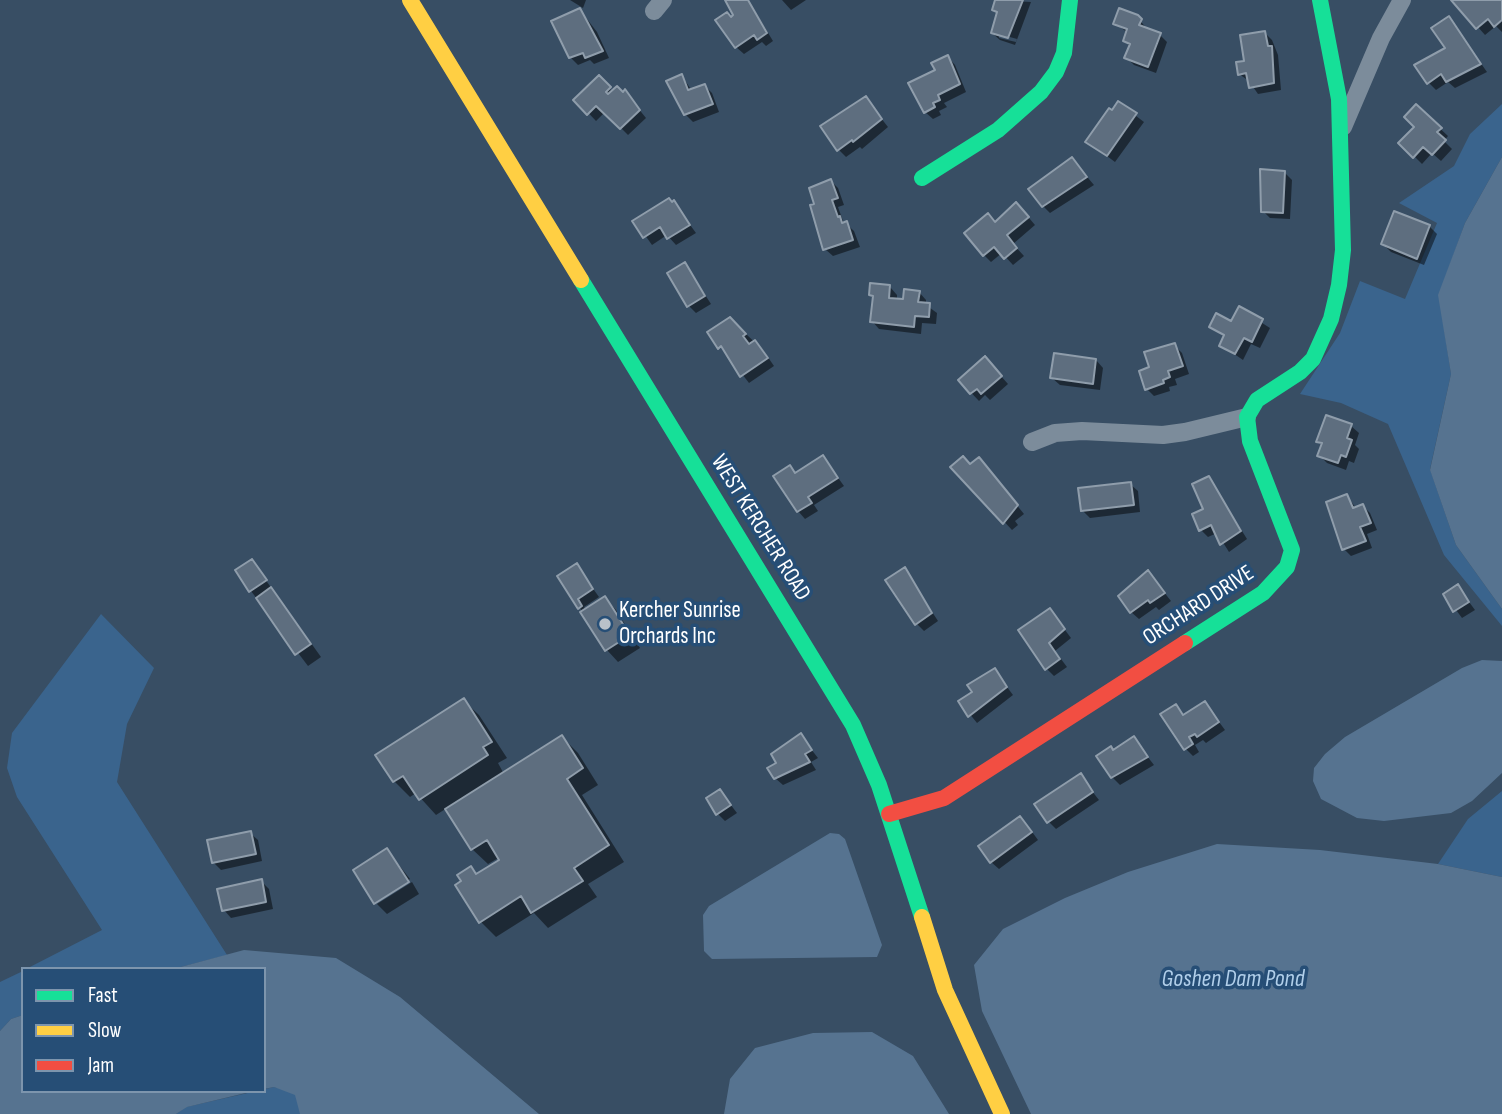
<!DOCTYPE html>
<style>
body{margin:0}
#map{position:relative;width:1502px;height:1114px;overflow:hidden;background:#384e64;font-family:"Sofia Sans Condensed",sans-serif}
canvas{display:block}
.legend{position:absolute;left:21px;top:967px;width:245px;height:126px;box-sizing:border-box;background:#264e76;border:2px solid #7d95ad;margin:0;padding:9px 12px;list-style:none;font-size:21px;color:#fff}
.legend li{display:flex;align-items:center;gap:14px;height:35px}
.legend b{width:35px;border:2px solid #7d95ad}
</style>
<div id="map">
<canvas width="1502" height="1114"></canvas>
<ul class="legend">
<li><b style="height:9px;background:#16e098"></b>Fast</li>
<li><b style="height:9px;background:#ffcf43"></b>Slow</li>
<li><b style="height:9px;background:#f24e42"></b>Jam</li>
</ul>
</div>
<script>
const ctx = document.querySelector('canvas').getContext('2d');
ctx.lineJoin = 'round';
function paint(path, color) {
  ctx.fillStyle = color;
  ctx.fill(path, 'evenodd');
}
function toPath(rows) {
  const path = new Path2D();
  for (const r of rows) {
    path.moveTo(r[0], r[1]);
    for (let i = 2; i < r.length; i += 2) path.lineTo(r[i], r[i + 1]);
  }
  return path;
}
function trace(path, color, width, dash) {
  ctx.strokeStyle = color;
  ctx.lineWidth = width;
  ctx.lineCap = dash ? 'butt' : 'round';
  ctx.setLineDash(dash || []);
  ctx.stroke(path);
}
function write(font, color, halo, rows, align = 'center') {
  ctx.font = font + ' "Sofia Sans Condensed",sans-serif';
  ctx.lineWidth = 7;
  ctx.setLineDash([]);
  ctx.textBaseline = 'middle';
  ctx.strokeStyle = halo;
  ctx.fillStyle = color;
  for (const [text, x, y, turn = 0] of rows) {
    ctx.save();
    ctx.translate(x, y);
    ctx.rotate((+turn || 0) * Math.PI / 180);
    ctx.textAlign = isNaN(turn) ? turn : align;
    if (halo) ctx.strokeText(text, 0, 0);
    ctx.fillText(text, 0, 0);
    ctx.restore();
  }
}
const green = toPath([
 [1502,104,1502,157,1465,223,1439,295,1451,374,1430,469,1456,545,1502,609,1502,626,1444,555,1388,424,1341,403,1300,394,1340,333,1360,281,1405,299,1437,223,1399,203,1454,166,1470,134],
 [101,614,154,668,127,724,117,782,227,955,173,969,26,969,102,930,17,797,7,768,12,733],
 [1502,791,1502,877,1438,864,1468,819],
 [23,971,23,1015,11,1019,0,1031,0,982],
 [274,1087,386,1114,176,1114,186,1107]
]);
const water = toPath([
 [1502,157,1502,609,1456,545,1430,470,1451,374,1438,295,1465,223],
 [1482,660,1502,661,1502,773,1472,801,1451,813,1384,821,1357,818,1321,799,1313,781,1314,768,1325,754,1345,737,1462,668],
 [830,833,839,834,845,839,882,945,877,957,712,959,704,951,703,915,709,906],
 [1217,844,1320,850,1438,864,1502,877,1502,1114,1031,1114,982,1011,974,965,1003,929,1065,898,1128,872],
 [244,950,336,958,400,997,539,1114,300,1114,295,1095,274,1087,264,1089,264,969,173,969],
 [23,1015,23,1091,254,1091,187,1107,176,1114,0,1114,0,1031,11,1019],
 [872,1032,913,1056,949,1114,724,1114,730,1079,755,1048,813,1033]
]);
const shadow = toPath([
 [570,0,586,0,583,8],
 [728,0,748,0,773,41,766,46,762,42,744,54,736,47,732,18,736,16],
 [782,0,806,0,791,10],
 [997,0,1031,2,1015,45,1000,40,992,33,998,14,994,10],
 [999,34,1017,39,1016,42,999,38],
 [1454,0,1502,0,1502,32,1496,26,1485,35],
 [580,10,597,32,609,58,594,64,590,60,578,65,570,57],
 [1137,17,1148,30,1160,35,1167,42,1156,73,1134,65,1126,57,1131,47,1125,41,1128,33,1115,23],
 [1449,18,1487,72,1455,88,1448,82,1436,90,1428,82,1448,49],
 [1265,33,1272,40,1278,55,1281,90,1258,94,1249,81,1239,74],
 [948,57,955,65,966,92,944,103,947,107,939,111,941,115,933,119,925,112,937,71],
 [682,76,692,91,705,86,712,93,719,112,693,122,685,114],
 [599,78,613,92,623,94,625,92,646,118,628,135,605,112,596,121,576,100],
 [866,99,888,127,862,149,860,147,846,157,838,149],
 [1119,103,1144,122,1115,162,1088,142],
 [1416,106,1448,136,1444,141,1452,149,1441,161,1432,153,1422,164,1401,143,1416,127],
 [1072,159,1094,185,1050,213,1043,206],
 [1284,172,1292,180,1290,219,1270,218,1263,211],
 [831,181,838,188,844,205,838,207,843,221,854,231,860,247,833,256,825,249,816,205],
 [674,203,696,233,676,245,667,235,652,245,635,221],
 [1024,212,1035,225,1013,244,1024,256,1013,265,1002,253,991,262,984,255,996,224],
 [1429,226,1437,234,1424,265,1391,252,1383,244],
 [685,264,711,304,696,313,689,306],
 [890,287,897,295,897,300,905,301,919,292,926,300,926,305,937,313,936,324,922,323,921,334,879,329,872,321,874,298,870,295],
 [1240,309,1270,328,1260,348,1251,344,1243,360,1221,345,1225,337,1211,327,1232,323],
 [730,319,763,350,774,366,749,383,710,333],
 [1174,345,1182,353,1189,374,1175,379,1177,385,1169,387,1170,391,1154,396,1147,389,1152,368],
 [1096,360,1103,368,1100,390,1060,385,1052,378],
 [992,366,1008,384,990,400,985,395,979,401,960,381],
 [1351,426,1359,433,1355,445,1359,449,1354,463,1349,461,1346,470,1327,463,1319,455,1323,446,1318,441],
 [823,457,844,486,814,505,818,511,805,519,798,511,790,467,796,474],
 [953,467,986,467,1024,514,1015,521,1018,525,1012,530],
 [1209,478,1247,539,1229,552,1217,533,1208,537,1201,530],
 [1130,484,1138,491,1140,512,1090,518,1083,511],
 [1347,496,1356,508,1363,506,1370,513,1377,530,1367,534,1372,548,1351,556,1344,549],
 [252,561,321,657,308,666,251,591],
 [577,566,599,597,584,607,586,610,605,598,616,610,640,648,618,662,607,650,560,577],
 [904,569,938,621,924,631,916,623],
 [1148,572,1171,601,1159,610,1156,607,1139,619,1131,612],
 [1458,587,1475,610,1462,618,1445,595],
 [1050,610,1071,638,1055,651,1067,667,1054,676,1047,669],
 [995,671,1013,695,977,723,960,702,975,693],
 [463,700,479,715,507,758,498,763,504,774,562,737,578,753,598,785,582,795,624,862,588,884,597,897,548,928,534,913,496,937,480,921,477,875,501,860,500,857,488,864,472,849,447,808,436,815,416,793,410,797,394,781],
 [1205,703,1225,730,1206,743,1203,740,1195,745,1199,752,1193,756,1186,749,1176,706,1185,716],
 [800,735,818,758,811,762,816,770,783,785,775,778],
 [1133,738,1154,765,1120,785,1112,777,1114,752],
 [1080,776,1099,800,1056,829,1048,821],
 [720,791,737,813,725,821,718,814],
 [1027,825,1038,840,999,869,991,862],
 [250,833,258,840,262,861,221,870,213,862],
 [387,850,410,879,376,901],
 [261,881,269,889,273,909,231,918,224,910],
 [412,882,419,894,387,914,377,904]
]);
const building = toPath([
 [748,0,767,33,757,40,754,35,735,48,715,20,727,12,731,17,733,15,725,0,748,0],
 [995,0,1023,0,1008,38,991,33,997,12,992,10,995,0],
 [1451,0,1502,0,1502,20,1494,27,1488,19,1476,29,1451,0],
 [580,8,603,51,585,58,583,53,569,58,551,21,580,8],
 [1119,8,1138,15,1142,19,1139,25,1161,33,1148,67,1124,58,1130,44,1123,41,1127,29,1113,24,1119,8],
 [1449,16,1481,64,1446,82,1441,74,1427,84,1414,65,1445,48,1431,28,1449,16],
 [1265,31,1268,46,1272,46,1274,83,1249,88,1246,73,1238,75,1236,62,1244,61,1240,35,1265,31],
 [948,55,960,84,938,95,940,100,933,103,935,107,924,113,908,83,935,70,931,63,948,55],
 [682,74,688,90,705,84,713,104,684,115,666,81,682,74],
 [599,75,611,87,606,92,608,94,617,86,623,92,625,89,640,110,620,129,596,106,587,115,573,100,599,75],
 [866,96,882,119,853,142,852,140,837,151,820,126,866,96],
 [1118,101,1137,113,1107,156,1085,142,1109,108,1112,110,1118,101],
 [1416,104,1442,128,1437,132,1446,140,1432,155,1423,147,1413,158,1398,143,1414,127,1404,117,1416,104],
 [1072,157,1087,177,1042,207,1028,189,1072,157],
 [1260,169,1285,171,1283,213,1261,212,1260,169],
 [831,179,838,198,832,200,838,217,840,216,842,223,847,221,853,240,823,250,810,205,814,204,809,188,831,179],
 [669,198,672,202,674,200,690,225,667,239,660,227,643,238,632,221,669,198],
 [1016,202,1029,217,1007,235,1017,248,1004,259,994,247,983,256,964,233,988,213,995,222,1016,202],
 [1394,211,1430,225,1417,259,1381,244,1394,211],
 [685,262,705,296,687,307,667,273,685,262],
 [870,283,890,285,889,298,903,299,904,289,920,291,918,302,930,303,929,317,915,316,914,327,870,322,873,296,869,295,870,283],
 [1239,306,1263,319,1252,342,1244,338,1235,354,1219,346,1224,335,1209,327,1216,313,1231,321,1239,306],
 [730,317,746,334,743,336,749,344,755,340,768,358,740,377,721,346,718,349,707,332,730,317],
 [1175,343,1183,366,1168,371,1170,377,1163,380,1164,383,1145,390,1139,371,1149,367,1144,352,1175,343],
 [1054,353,1096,359,1093,384,1050,378,1054,353],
 [985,356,1002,376,981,394,977,389,970,394,958,380,985,356],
 [1326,415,1352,424,1347,438,1352,440,1346,457,1341,455,1338,463,1317,456,1322,443,1316,442,1326,415],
 [823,455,838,478,808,497,812,503,797,512,773,476,790,465,795,473,823,455],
 [963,456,970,464,979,457,1018,505,1003,524,950,467,963,456],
 [1209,476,1241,531,1220,545,1211,525,1199,531,1192,514,1203,509,1192,484,1209,476],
 [1131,482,1134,505,1081,511,1078,488,1131,482],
 [1347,494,1353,508,1363,504,1371,523,1360,527,1366,541,1342,550,1326,502,1347,494],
 [252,559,267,580,249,592,235,570,252,559],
 [577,563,593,589,578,599,582,606,578,609,557,576,577,563],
 [905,567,932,613,915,625,885,580,905,567],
 [1148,570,1165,593,1150,603,1148,600,1130,613,1118,596,1148,570],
 [1458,584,1469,602,1453,612,1443,594,1458,584],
 [271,587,311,644,295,655,256,598,271,587],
 [605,596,630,635,605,651,580,612,605,596],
 [1050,608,1065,629,1049,643,1060,659,1045,670,1018,630,1050,608],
 [995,668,1007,687,968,717,958,701,972,692,967,685,995,668],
 [464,698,492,742,483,747,488,755,419,800,403,776,393,782,375,755,464,698],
 [1205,701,1219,722,1197,737,1195,734,1189,737,1193,744,1184,750,1160,714,1176,704,1183,715,1205,701],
 [801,733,812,750,805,754,810,762,774,779,767,768,776,763,771,754,801,733],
 [562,735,583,768,567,779,609,845,574,868,583,881,531,913,521,896,479,923,455,885,461,881,457,875,471,866,476,874,499,860,487,840,471,850,445,809,562,735],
 [1134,736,1148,757,1111,778,1096,756,1111,746,1113,750,1134,736],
 [1081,773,1093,792,1047,823,1034,804,1081,773],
 [720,789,731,805,716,815,706,798,720,789],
 [1020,816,1032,832,990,863,978,846,1020,816],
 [251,831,256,854,212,863,207,840,251,831],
 [387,848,409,882,374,904,353,870,387,848],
 [262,879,266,902,222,911,217,889,262,879]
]);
const street = toPath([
 [654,11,663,0],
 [1343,127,1381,38,1402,0],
 [1032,442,1055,433,1082,431,1163,435,1185,432,1247,417]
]);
const fast = toPath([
 [922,178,998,130,1041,92,1056,72,1064,53,1070,0],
 [581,280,853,725,879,785,922,917],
 [1185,643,1263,593,1287,567,1292,550,1250,441,1247,417,1257,400,1300,372,1313,359,1331,319,1339,285,1343,250,1339,99,1320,0]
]);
const slow = toPath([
 [410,0,581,280],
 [922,917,945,990,1002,1114]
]);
const jam = toPath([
 [889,814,944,798,1185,643]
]);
const markers = [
 [605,624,7,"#b9c1c9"]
];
const streetNames = [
 ["WEST KERCHER ROAD",760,528,58],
 ["ORCHARD DRIVE",1199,606,-33]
];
const poiNames = [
 ["Kercher Sunrise",619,611],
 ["Orchards Inc",619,637]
];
const waterNames = [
 ["Goshen Dam Pond",1233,980]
];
paint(green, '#3a648d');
paint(water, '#567390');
paint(shadow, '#0007');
paint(building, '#5e6e7f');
trace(building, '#8f9dab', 2);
trace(street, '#7c8c9b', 18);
trace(fast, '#16e098', 16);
trace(slow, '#ffcf43', 16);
trace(jam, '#f24e42', 16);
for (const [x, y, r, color] of markers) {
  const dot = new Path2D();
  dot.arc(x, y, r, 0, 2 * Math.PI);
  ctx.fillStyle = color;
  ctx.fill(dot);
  trace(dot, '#264e76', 2.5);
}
write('23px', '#fff', '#264e76', streetNames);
write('23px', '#fff', '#264e76', poiNames, 'left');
write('italic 24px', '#b1cfea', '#264e76', waterNames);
</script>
